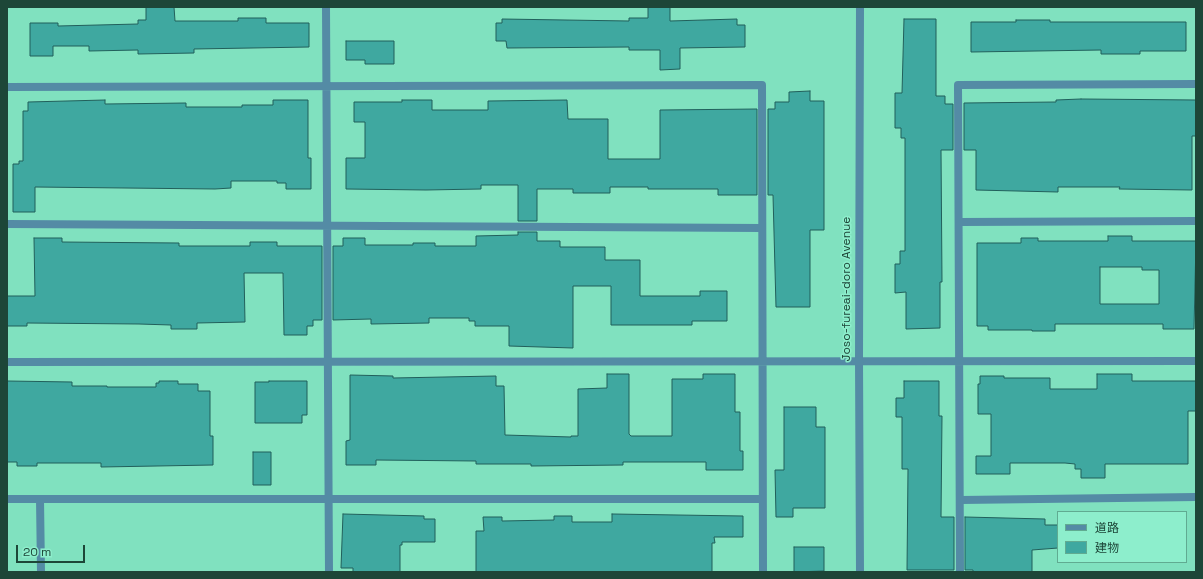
<!DOCTYPE html>
<meta charset="utf-8">
<style>
body{margin:0}
#map{position:relative;width:1203px;height:579px;overflow:hidden;background:#80e1bf;font-family:"Space Grotesk","Noto Sans JP",sans-serif}
canvas{display:block}
.frame{position:absolute;inset:0;border:8px solid #1d4638;pointer-events:none}
.legend{position:absolute;left:1057px;top:511px;width:130px;height:52px;box-sizing:border-box;background:#8deecc;border:1px solid #60ab91;margin:0;padding:5px 7px;list-style:none;font-size:12px;color:#1d4638}
.legend li{display:flex;align-items:center;gap:8px;height:20px}
.legend b{width:20px;border:1px solid #60ab91}
.scale{position:absolute;left:16px;top:545px;width:69px;height:18px;box-sizing:border-box;border:2px solid #1d4638;border-top:0;padding-left:5px;font-size:12px;line-height:14px;white-space:nowrap;color:#1d4638;-webkit-text-stroke:3px #8deecc;paint-order:stroke}
</style>
<div id="map">
<canvas width="1203" height="579"></canvas>
<div class="frame"></div>
<ul class="legend">
<li><b style="height:5px;background:#548ba5"></b>道路</li>
<li><b style="height:11px;background:#3fa8a0"></b>建物</li>
</ul>
<div class="scale">20 m</div>
</div>
<script>
const ctx = document.querySelector('canvas').getContext('2d');
ctx.lineJoin = 'round';
function paint(path, color) {
  ctx.fillStyle = color;
  ctx.fill(path, 'evenodd');
}
function toPath(rows) {
  const path = new Path2D();
  for (const r of rows) {
    path.moveTo(r[0], r[1]);
    for (let i = 2; i < r.length; i += 2) path.lineTo(r[i], r[i + 1]);
  }
  return path;
}
function trace(path, color, width, dash) {
  ctx.strokeStyle = color;
  ctx.lineWidth = width;
  ctx.lineCap = dash ? 'butt' : 'round';
  ctx.setLineDash(dash || []);
  ctx.stroke(path);
}
function write(font, color, halo, rows, align = 'center') {
  ctx.font = font + ' "Space Grotesk",sans-serif';
  ctx.lineWidth = 3;
  ctx.setLineDash([]);
  ctx.textBaseline = 'middle';
  ctx.strokeStyle = halo;
  ctx.fillStyle = color;
  for (const [text, x, y, turn = 0] of rows) {
    ctx.save();
    ctx.translate(x, y);
    ctx.rotate((+turn || 0) * Math.PI / 180);
    ctx.textAlign = isNaN(turn) ? turn : align;
    if (halo) ctx.strokeText(text, 0, 0);
    ctx.fillText(text, 0, 0);
    ctx.restore();
  }
}
const building = toPath([
 [146,7,174,7,175,21,238,21,238,18,266,18,266,23,309,23,309,47,194,49,194,53,138,54,138,50,89,51,89,46,53,46,53,56,30,56,30,23,58,23,58,26,138,24,138,20,146,20,146,7],
 [648,7,670,7,670,21,737,19,737,25,745,25,745,47,680,48,680,69,660,70,660,50,629,50,629,47,507,48,506,41,496,41,496,23,502,23,502,19,629,21,629,18,648,18,648,7],
 [904,19,936,19,936,96,945,96,945,104,953,104,953,150,941,150,942,282,940,282,940,328,906,329,906,292,895,293,895,264,900,264,900,251,905,251,905,138,901,138,901,128,895,128,895,93,902,93,904,19],
 [1016,20,1050,20,1050,22,1186,22,1186,51,1140,51,1140,54,1101,54,1101,50,971,52,971,22,1016,22,1016,20],
 [346,41,394,41,394,64,365,64,365,60,346,60,346,41],
 [810,91,810,101,824,101,824,230,810,230,810,307,776,307,773,195,768,195,768,109,775,109,775,102,789,102,789,92,810,91],
 [1081,99,1196,100,1196,136,1192,136,1192,190,1119,189,1120,187,1058,187,1058,192,976,190,976,150,964,150,964,103,1056,102,1056,100,1081,99],
 [105,100,105,104,186,103,186,107,242,107,242,105,273,105,273,100,308,100,308,158,311,158,311,189,286,189,286,183,277,183,277,181,231,181,231,188,215,189,35,187,35,212,13,212,13,164,19,164,19,161,23,161,23,111,28,111,28,102,105,100],
 [402,100,432,100,432,110,488,110,488,101,567,100,568,119,608,119,608,159,660,159,660,110,757,109,757,195,718,195,718,189,648,189,648,187,610,187,610,193,573,193,573,189,537,189,537,221,518,221,518,185,481,185,481,189,426,190,346,189,346,158,365,158,365,122,354,122,354,102,402,102,402,100],
 [518,232,537,232,537,241,560,241,560,247,605,247,605,260,640,260,640,296,700,296,700,291,727,291,727,321,692,321,692,325,611,325,611,286,573,286,573,348,509,346,509,326,475,326,475,321,469,321,469,318,429,318,429,323,371,324,371,319,333,320,333,246,343,246,343,238,365,238,365,245,413,245,413,243,435,243,435,246,476,246,476,236,518,235,518,232],
 [1108,236,1132,236,1132,241,1196,241,1194,329,1163,329,1163,324,1055,324,1055,331,1032,331,1032,330,988,330,988,326,977,326,977,243,1021,243,1021,238,1038,238,1038,241,1108,241,1108,236],
 [1100,267,1142,267,1142,270,1159,270,1159,304,1100,304,1100,267],
 [34,238,62,238,62,242,179,243,179,246,250,246,250,242,277,242,277,246,322,246,322,320,313,320,313,326,307,326,307,335,284,335,283,273,244,273,245,322,197,323,197,329,171,329,171,325,139,324,27,323,27,326,7,326,7,296,35,296,34,238],
 [607,374,629,374,629,434,631,436,672,436,672,379,703,379,703,374,735,374,735,412,740,412,740,451,743,451,743,470,706,470,706,462,623,462,623,465,531,466,531,464,476,464,476,461,376,460,376,465,346,465,346,441,350,440,350,375,393,376,393,378,496,376,496,386,504,386,505,435,571,437,571,436,578,436,578,389,607,388,607,374],
 [1097,374,1132,374,1132,381,1196,381,1196,411,1188,411,1188,464,1105,464,1105,478,1081,478,1081,469,1075,469,1075,464,1065,463,1010,463,1010,474,976,474,976,456,991,456,991,414,978,414,978,384,980,384,980,376,1004,376,1004,378,1050,378,1050,389,1097,389,1097,374],
 [7,381,72,382,72,386,107,386,107,387,156,387,156,383,159,383,159,381,178,381,178,384,198,384,198,391,210,391,210,436,213,436,213,465,101,467,101,463,37,463,37,466,17,466,17,462,7,462,7,381],
 [269,381,307,381,307,415,302,415,302,423,255,423,255,382,269,382,269,381],
 [904,381,939,381,939,416,942,416,941,517,954,517,954,570,907,570,908,469,902,469,902,417,896,417,896,398,904,398,904,381],
 [784,407,816,407,816,427,825,427,825,508,793,508,793,517,776,517,775,470,784,470,784,407],
 [253,452,271,452,271,485,253,485,253,452],
 [343,514,424,516,424,519,435,519,435,542,402,542,402,545,400,545,400,572,353,572,353,568,341,568,343,514],
 [612,514,743,516,743,537,714,537,715,543,712,543,712,572,476,572,476,531,484,531,483,517,502,517,502,521,554,520,554,516,572,516,572,522,612,522,612,514],
 [965,517,1045,519,1045,525,1058,525,1058,548,1032,550,1032,572,973,572,973,570,965,570,965,517],
 [794,547,824,547,824,571,794,572,794,547]
]);
const minor = toPath([
 [326,7,329,572],
 [7,87,762,85,763,572],
 [960,222,1196,221],
 [7,224,762,228],
 [7,362,1196,361],
 [7,499,762,499],
 [40,499,41,572],
 [961,500,1196,497],
 [960,572,958,85,1196,84]
]);
const tertiary = toPath([
 [860,572,859,360,860,7]
]);
const streetNames = [
 ["Joso-fureai-doro Avenue",847,289,-90]
];
paint(building, '#3fa8a0');
trace(building, '#215f5b', 1);
trace(minor, '#548ba5', 8);
trace(tertiary, '#548ba5', 8);
write('12px', '#1d4638', '#8deecc', streetNames);
</script>
